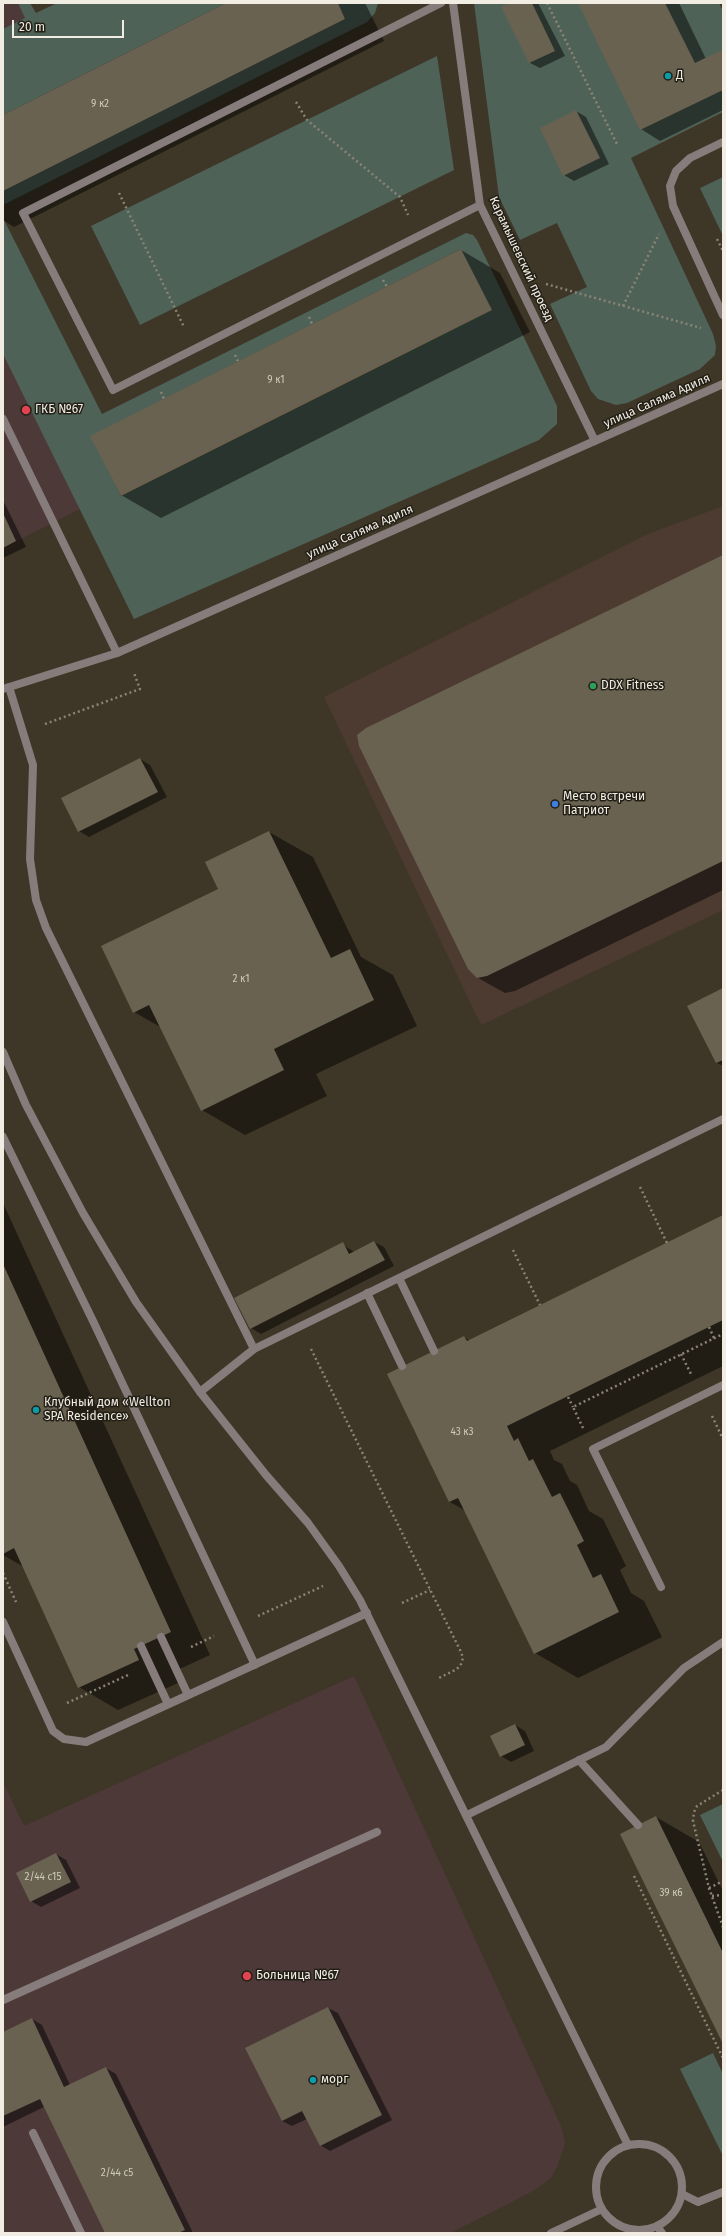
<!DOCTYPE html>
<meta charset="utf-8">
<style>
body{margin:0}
#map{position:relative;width:726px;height:2236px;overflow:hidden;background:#3e3727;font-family:"Fira Sans",sans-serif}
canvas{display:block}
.frame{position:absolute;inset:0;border:4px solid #f2ede3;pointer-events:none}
.scale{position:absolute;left:12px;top:20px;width:112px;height:18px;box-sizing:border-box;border:2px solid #f2ede3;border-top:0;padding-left:5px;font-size:12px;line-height:14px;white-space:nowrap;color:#f2ede3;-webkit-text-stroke:3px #221f17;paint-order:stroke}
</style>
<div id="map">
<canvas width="726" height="2236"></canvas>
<div class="frame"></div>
<div class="scale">20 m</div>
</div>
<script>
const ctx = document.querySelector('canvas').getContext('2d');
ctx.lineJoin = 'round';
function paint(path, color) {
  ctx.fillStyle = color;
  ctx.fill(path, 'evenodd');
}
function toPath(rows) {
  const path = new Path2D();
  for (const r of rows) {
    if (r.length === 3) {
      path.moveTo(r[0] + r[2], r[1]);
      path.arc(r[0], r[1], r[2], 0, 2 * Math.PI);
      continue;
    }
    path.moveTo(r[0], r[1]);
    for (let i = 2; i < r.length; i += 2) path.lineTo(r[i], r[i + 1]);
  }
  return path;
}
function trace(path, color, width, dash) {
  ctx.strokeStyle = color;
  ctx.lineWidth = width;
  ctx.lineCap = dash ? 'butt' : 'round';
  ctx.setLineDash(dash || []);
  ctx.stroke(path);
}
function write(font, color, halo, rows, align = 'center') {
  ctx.font = font + ' "Fira Sans",sans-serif';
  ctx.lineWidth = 3;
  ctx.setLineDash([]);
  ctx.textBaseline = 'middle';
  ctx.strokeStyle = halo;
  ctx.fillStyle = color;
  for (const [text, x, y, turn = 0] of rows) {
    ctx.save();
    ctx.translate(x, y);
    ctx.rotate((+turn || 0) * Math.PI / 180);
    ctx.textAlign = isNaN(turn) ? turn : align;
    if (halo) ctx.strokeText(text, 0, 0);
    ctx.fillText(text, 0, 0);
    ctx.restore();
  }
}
const commercial = toPath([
 [723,506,723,910,481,1025,324,697,648,534]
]);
const medical = toPath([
 [3,3,18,3,26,18,3,42],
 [3,318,94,502,3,548],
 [354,1676,561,2126,565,2143,558,2165,551,2178,535,2190,451,2233,3,2233,3,1782,24,1826]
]);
const green = toPath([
 [18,3,30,3,36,13,57,3,226,3,3,115,3,29,25,18],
 [338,3,378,3,375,13,367,22,351,30,3,205,3,191,345,19],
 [474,3,719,3,723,11,723,112,631,158,713,334,716,346,715,355,700,369,627,403,616,405,598,399,591,391,550,304,587,287,557,223,520,240,499,197],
 [437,56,454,170,140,325,91,226],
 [723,177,723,236,700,188],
 [3,218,102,414,466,233,473,235,477,240,557,406,557,424,539,440,134,619,3,354],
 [461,249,491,310,121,496,91,436],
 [723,1804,723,1862,700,1815],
 [713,2053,723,2074,723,2156,680,2069]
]);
const shadow = toPath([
 [228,3,365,3,384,41,14,227,3,220,3,116],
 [512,3,538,3,565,56,540,68,530,63],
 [579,3,679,3,706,59,723,51,723,110,660,141,641,129],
 [576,111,586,117,609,164,574,181,564,175],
 [461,250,500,273,530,332,161,518,121,495],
 [3,500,26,547,3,558],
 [723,556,723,890,515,991,505,993,478,978],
 [140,759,150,765,167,797,89,837,79,831],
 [269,832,313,857,361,957,393,975,417,1026,316,1074,327,1096,245,1135,202,1110,162,1028,134,1012,219,889],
 [723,989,723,1066,717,1063,688,1006],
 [3,1203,210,1655,173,1672,178,1683,118,1710,79,1687,24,1567,3,1555],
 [723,1217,723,1366,550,1451,554,1460,562,1464,570,1481,577,1485,589,1511,603,1519,626,1566,620,1570,631,1593,644,1601,662,1637,578,1678,535,1653,464,1510,450,1502,388,1374,464,1337,470,1341],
 [374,1242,384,1247,394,1266,261,1334,251,1328,342,1244,354,1252],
 [515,1725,525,1731,534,1751,511,1762,501,1756],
 [656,1817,699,1842,723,1891,723,2041],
 [56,1854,66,1860,80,1888,41,1907,31,1901],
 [328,2008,338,2013,392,2120,330,2151,320,2145,307,2119,292,2126,282,2121],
 [32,2019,42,2025,70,2085,106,2068,116,2074,193,2233,106,2233,44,2107,3,2127,3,2033]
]);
const building = toPath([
 [226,3,338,3,345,19,3,191,3,115],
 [509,3,532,3,555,51,529,63,501,7],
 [578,3,665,3,695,63,722,50,723,90,640,130],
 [576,110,600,158,563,176,540,128],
 [461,249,492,310,121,496,90,436],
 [3,513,16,541,3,548],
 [723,555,723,861,487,976,477,978,468,969,359,746,357,735,366,728],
 [140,758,158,792,78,832,61,798],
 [269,831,331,958,350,949,374,1000,274,1049,284,1070,201,1111,149,1005,133,1013,101,946,218,889,205,862],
 [723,988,723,1060,716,1063,687,1006],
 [723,1215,723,1320,507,1426,514,1441,518,1438,529,1461,533,1459,552,1497,560,1493,584,1541,577,1545,593,1578,601,1574,619,1612,534,1654,458,1498,449,1502,387,1374,464,1336,467,1341],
 [374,1241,385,1260,250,1329,234,1298,343,1242,349,1254],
 [3,1264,171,1632,134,1649,139,1660,78,1688,14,1548,3,1554],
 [515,1724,525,1745,500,1757,490,1736],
 [656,1816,723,1953,723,2044,620,1834],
 [56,1853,71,1882,30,1902,16,1873],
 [328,2007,382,2115,320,2146,302,2111,282,2121,245,2048],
 [32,2018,64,2087,106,2067,185,2230,178,2233,105,2233,40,2099,3,2116,3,2032]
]);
const path = toPath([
 [547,3,617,144],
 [296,102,307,120,400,197,408,215],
 [119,193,184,327],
 [717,239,723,251],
 [383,280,387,287],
 [546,284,701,328],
 [623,306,659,234],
 [309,317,312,324],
 [235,355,238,361],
 [161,392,164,399],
 [45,724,140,689,134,673],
 [640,1187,667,1243],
 [513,1250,540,1305],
 [709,1327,714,1338],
 [311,1349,461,1652,463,1658,461,1664,457,1669,439,1678],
 [681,1354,691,1374],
 [568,1397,573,1407],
 [712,1416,723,1439],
 [583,1428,573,1407,723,1334],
 [3,1573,16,1602],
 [402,1603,430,1590],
 [258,1616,323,1586],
 [191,1647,214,1636],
 [67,1703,128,1675],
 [723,1790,697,1806,694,1812,693,1821,709,1888,723,1927],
 [634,1876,723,2058],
 [709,1888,723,1881],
 [712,1896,723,1895]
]);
const service = toPath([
 [441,3,23,213,113,390,480,205],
 [723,142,690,158,676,171,670,186,673,206,723,315],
 [3,419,117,653],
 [9,687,33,765,30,859,36,900,46,928,254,1349],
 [3,1137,93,1321,255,1665],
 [399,1278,434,1351],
 [367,1293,402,1366],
 [200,1392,254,1349,723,1119],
 [661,1587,593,1449,723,1385],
 [3,1622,53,1731,64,1739,86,1742,367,1613],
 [161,1637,188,1695],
 [141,1646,168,1704],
 [579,1760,638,1825],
 [467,1815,606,1747,684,1668,723,1642],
 [3,2000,377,1832],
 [33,2133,81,2233],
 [682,2194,698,2202,723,2192],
 [657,2226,662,2233]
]);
const minor = toPath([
 [453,3,480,205,595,441],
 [3,1052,26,1105,83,1213,136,1302,200,1392,266,1475,308,1523,339,1566,360,1600,628,2145],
 [639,2187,43],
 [551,2233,602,2209]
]);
const tertiary = toPath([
 [3,689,117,653,723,384]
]);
const markers = [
 [668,76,4,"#0f9aa8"],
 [26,410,5,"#e0444e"],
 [593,686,4,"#2e9e5b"],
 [555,804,4,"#3f7fe0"],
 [36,1410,4,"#0f9aa8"],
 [247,1976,5,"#e0444e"],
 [313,2080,4,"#0f9aa8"]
];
const numberNames = [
 ["9 к2",100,104],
 ["9 к1",276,380],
 ["2 к1",241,979],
 ["43 к3",462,1432],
 ["2/44 с15",43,1877],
 ["39 к6",671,1893],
 ["2/44 с5",117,2173]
];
const poiNames = [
 ["Д",676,76],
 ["ГКБ №67",35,410],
 ["DDX Fitness",601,686],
 ["Место встречи",563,797],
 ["Патриот",563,811],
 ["Клубный дом «Wellton",44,1403],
 ["SPA Residence»",44,1417],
 ["Больница №67",256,1976],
 ["морг",321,2080]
];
const streetNames = [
 ["Карамышевский проезд",521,259,65],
 ["улица Саляма Адиля",657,401,-24],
 ["улица Саляма Адиля",360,532,-24]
];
paint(commercial, '#4d3b32');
paint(medical, '#4e3939');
paint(green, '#4f6257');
paint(shadow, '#0007');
paint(building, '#696250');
trace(path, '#8a8476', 2.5, [2, 3]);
trace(service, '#867c7b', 8);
trace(minor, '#867c7b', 8);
trace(tertiary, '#867c7b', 8);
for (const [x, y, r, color] of markers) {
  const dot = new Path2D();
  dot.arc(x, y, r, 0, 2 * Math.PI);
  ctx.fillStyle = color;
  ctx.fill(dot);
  trace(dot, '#221f17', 1.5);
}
write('10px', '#d0cabe', null, numberNames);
write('12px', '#f2ede3', '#221f17', poiNames, 'left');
write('12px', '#f2ede3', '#221f17', streetNames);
</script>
